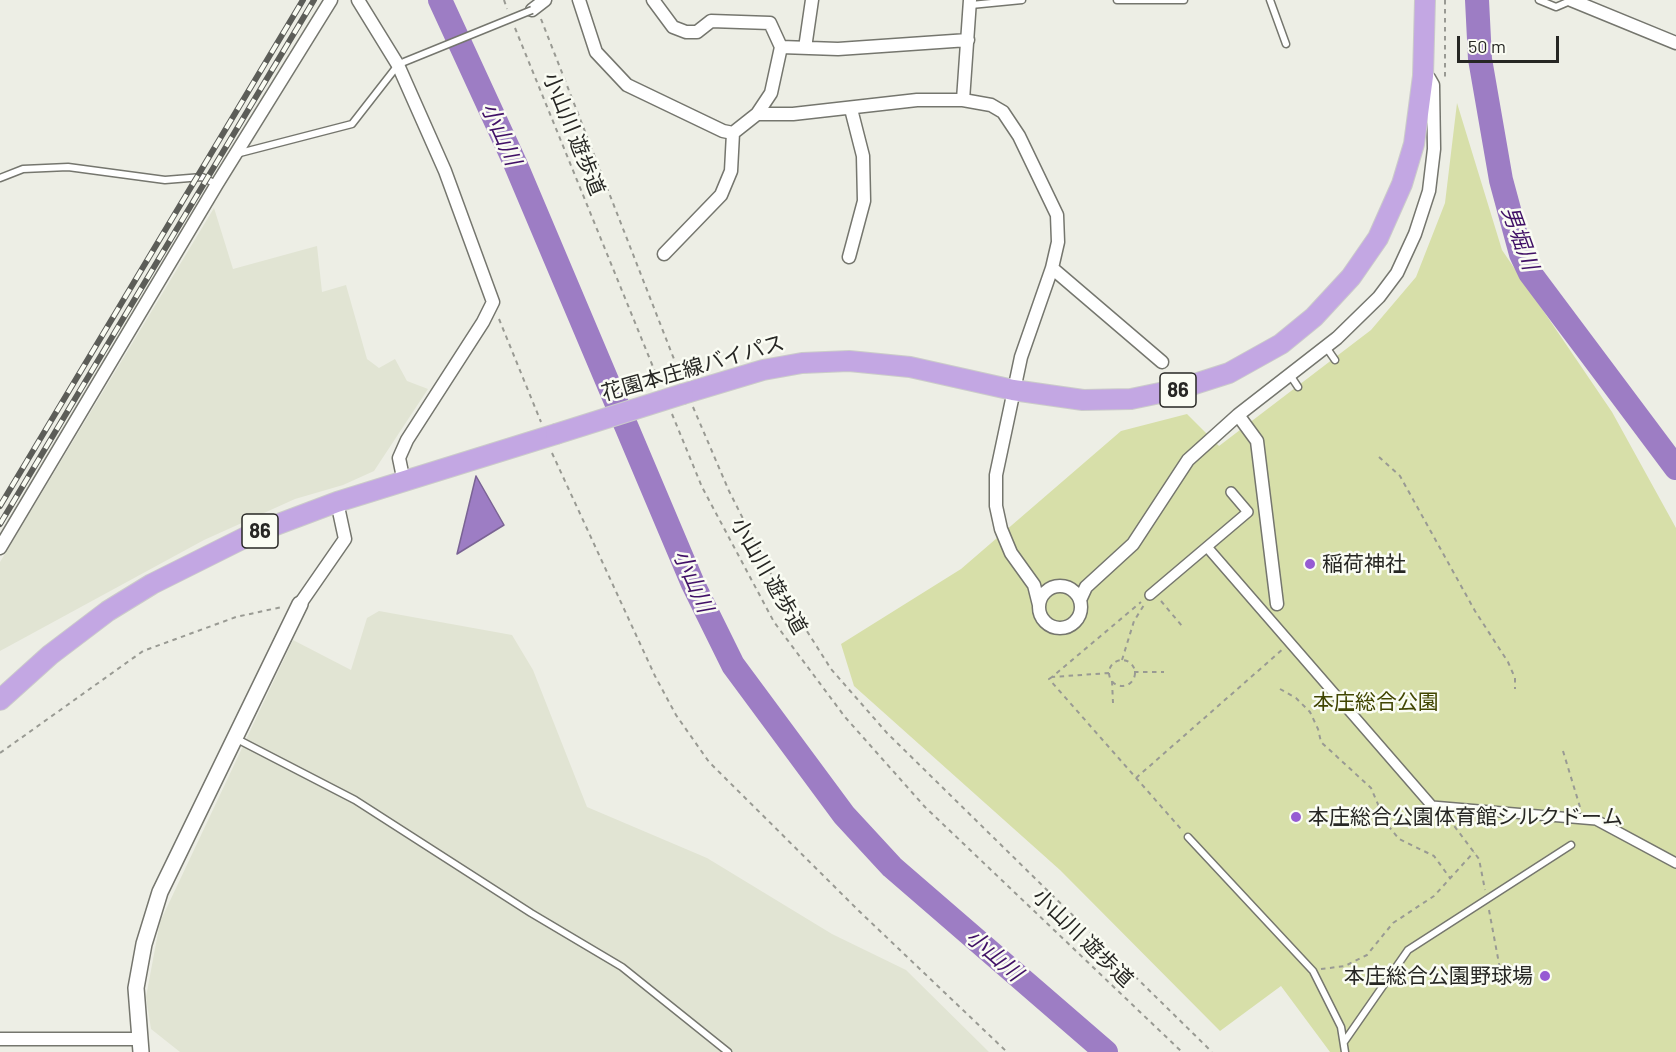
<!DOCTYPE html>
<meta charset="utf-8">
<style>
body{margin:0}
#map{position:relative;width:1676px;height:1052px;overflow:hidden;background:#edeee5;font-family:Barlow,sans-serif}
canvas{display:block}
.scale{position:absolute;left:1457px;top:36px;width:102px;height:27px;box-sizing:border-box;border:3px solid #272724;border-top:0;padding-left:8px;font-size:18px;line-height:21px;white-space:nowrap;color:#272724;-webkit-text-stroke:4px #fafcf3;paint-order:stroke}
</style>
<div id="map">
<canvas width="1676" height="1052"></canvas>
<div class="scale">50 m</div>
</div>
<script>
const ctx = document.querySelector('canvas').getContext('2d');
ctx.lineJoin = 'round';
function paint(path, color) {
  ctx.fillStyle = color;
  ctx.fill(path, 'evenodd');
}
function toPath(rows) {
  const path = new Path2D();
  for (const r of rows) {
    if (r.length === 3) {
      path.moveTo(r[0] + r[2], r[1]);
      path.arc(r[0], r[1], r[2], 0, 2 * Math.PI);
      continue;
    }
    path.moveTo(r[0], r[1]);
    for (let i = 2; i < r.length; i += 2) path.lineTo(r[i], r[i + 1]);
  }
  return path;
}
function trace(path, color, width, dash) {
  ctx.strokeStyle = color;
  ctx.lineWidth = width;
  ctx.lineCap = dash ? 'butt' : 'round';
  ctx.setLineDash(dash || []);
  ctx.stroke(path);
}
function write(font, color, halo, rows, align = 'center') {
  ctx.font = font + ' Barlow,"Noto Sans JP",sans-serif';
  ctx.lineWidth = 5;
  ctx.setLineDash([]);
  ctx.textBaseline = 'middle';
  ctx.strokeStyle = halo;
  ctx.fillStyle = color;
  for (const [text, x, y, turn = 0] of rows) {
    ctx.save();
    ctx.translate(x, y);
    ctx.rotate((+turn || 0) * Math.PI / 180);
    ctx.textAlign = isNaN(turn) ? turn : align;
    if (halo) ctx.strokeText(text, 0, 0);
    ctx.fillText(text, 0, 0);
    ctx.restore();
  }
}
const built = toPath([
 [214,208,233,269,317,246,322,292,346,285,367,359,379,368,395,359,407,381,428,389,374,471,343,485,295,499,204,540,0,651,0,562],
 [379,611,512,635,533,670,587,807,707,858,832,934,906,970,989,1052,180,1052,151,1029,146,997,160,922,293,640,351,670,367,618]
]);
const green = toPath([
 [1457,103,1502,250,1612,412,1676,528,1676,1052,1330,1052,1281,986,1220,1031,1060,870,854,686,841,644,961,569,1121,431,1187,414,1219,446,1371,330,1416,277,1445,203]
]);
const water = toPath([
 [476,476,504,525,457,554,476,476]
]);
const river = toPath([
 [440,0,515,163,693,584,733,665,844,815,892,867,1106,1052],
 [1477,0,1480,59,1501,180,1521,254,1530,273,1676,468]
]);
const path = toPath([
 [504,0,507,9],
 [1445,0,1445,78],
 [541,19,681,377],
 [515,28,660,384],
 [499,319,541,422],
 [693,407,729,491,772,576,831,669,887,733,1212,1052],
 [672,414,702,487,774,622,845,717,925,807,1182,1052],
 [552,453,655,676,676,715,709,762,859,911,1007,1052],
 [1379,457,1400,476,1475,611,1508,662,1515,678,1515,689],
 [1161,601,1182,626],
 [1122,660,1134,621,1144,605],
 [1122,673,13],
 [1134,672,1164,672],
 [1109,673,1052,677,1141,602],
 [1052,677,1049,679,1181,829],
 [1112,681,1113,703],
 [1280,689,1296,698,1310,712,1318,729,1321,742,1371,788,1386,823,1399,839,1434,856,1450,878],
 [1563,751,1580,807],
 [0,753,143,651,236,617,282,607],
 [1136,778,1283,649],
 [1449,819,1479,859,1485,890],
 [1489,910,1500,969],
 [1321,969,1345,966,1367,955,1393,923,1434,896,1474,852]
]);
const service = toPath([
 [1117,0,1184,0],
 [1270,0,1286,44],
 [1539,0,1556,7,1570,1],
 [971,5,1022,0],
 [236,154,352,124,398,65],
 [0,178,23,169,68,167,165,180,202,177,216,184],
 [1326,347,1335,360],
 [1290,375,1298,387],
 [235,738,355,800,531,913,622,967,728,1052],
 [1188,837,1313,971,1341,1027,1345,1052],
 [1344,1042,1408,950,1571,845]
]);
const pedestrian = toPath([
 [1207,547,1432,806,1596,820,1676,863],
 [1150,595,1248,512,1231,492]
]);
const minor = toPath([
 [358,0,398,65,445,171,493,302,483,322,407,440,399,458,404,482],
 [579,0,596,52,627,85,723,131,733,133,757,114,793,114,917,100,963,100,991,105,1003,112,1019,136,1057,215,1058,242,1052,268,1021,357,996,475,996,506,1001,529,1011,553,1034,585,1039,605],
 [653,0,673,27,686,32,697,32,711,21,770,23,781,47],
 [1571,0,1676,43],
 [532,10,545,0],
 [805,48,812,0],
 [963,100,970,0],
 [757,114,771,93,781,47,838,49,968,40],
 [664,254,721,195,731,171,733,133],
 [849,257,864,201,863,156,851,109],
 [1052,268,1162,362],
 [1238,415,1257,441,1277,604],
 [0,548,217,184,331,0],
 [1060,607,21],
 [1080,600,1086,587,1133,544,1188,460,1238,415,1337,338,1379,297,1397,273,1415,234,1429,191,1434,149,1433,85,1429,78,1423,76],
 [300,604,345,539,337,502],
 [0,1039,139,1039]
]);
const tertiary = toPath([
 [141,1052,136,988,144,944,160,892,300,604]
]);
const primary = toPath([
 [683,394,763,370,802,363,849,361,910,367,1013,390,1083,400,1131,399,1179,389,1229,373,1281,344,1314,317,1351,277,1378,238,1402,184,1414,144,1423,76,1425,0],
 [0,700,50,655,108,611,152,584,252,534,337,502,556,434]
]);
const rail = toPath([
 [0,506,303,0],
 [0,524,314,0]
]);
const serviceBridge = toPath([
 [404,62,532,10]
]);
const primaryBridge = toPath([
 [556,434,683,394]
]);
const markers = [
 [1310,564,6,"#965bd3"],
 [1296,817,6,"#965bd3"],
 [1545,976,6,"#965bd3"]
];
const shields = [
 [1178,390,36],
 [260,531,36]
];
const shieldNames = [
 ["86",1178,390],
 ["86",260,531]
];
const streetNames = [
 ["小山川 遊歩道",574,134,68],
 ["花園本庄線バイパス",693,368,-16],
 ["小山川 遊歩道",769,576,60],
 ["小山川 遊歩道",1083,938,44]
];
const poiNames = [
 ["稲荷神社",1322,564],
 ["本庄総合公園体育館シルクドーム",1308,817],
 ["本庄総合公園野球場",1533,976,"right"]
];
const parkNames = [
 ["本庄総合公園",1376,702]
];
const waterNames = [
 ["小山川",501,134,66],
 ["男堀川",1520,238,70],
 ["小山川",693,581,66],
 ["小山川",994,955,41]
];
paint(built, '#e1e4d3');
paint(green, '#d7dfa9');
paint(water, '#9d7dc4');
trace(water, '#7a6394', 1.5);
trace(river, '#9d7dc4', 24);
trace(service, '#75766e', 9);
trace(pedestrian, '#75766e', 12);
trace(minor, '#75766e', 15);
trace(tertiary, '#75766e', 18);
trace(primary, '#cbcbca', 22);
trace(path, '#999a93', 2, [4.5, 4.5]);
trace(service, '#fff', 6);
trace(pedestrian, '#fff', 9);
trace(minor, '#fff', 12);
trace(tertiary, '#fff', 15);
trace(primary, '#c3a7e3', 20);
trace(rail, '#5c5d58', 6);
trace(rail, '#fafcf3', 4, [11]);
trace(serviceBridge, '#75766e', 9, []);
trace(primaryBridge, '#cbcbca', 22, []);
trace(serviceBridge, '#fff', 6);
trace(primaryBridge, '#c3a7e3', 20);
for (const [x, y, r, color] of markers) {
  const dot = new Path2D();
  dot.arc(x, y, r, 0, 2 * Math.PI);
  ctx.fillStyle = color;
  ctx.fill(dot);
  trace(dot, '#fafcf3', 2);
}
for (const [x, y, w] of shields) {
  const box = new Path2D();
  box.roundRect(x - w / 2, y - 17, w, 34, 4.5);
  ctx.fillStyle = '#fafcf3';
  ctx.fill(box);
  trace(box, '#272724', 1.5);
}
write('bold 20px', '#272724', null, shieldNames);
write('21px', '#272724', '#fafcf3', streetNames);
write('21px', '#272724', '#fafcf3', poiNames, 'left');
write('21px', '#404501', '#fafcf3', parkNames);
write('italic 22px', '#401066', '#fafcf3', waterNames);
</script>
